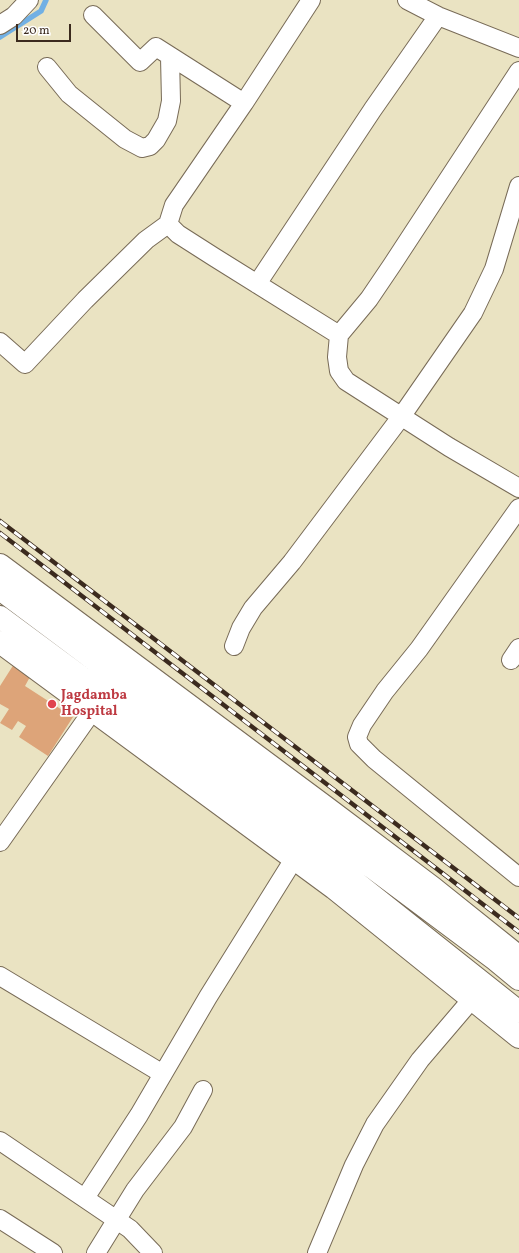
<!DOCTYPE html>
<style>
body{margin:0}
#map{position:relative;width:519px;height:1253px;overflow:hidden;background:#eae3c2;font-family:Vollkorn,serif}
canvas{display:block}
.scale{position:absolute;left:16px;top:24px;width:55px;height:18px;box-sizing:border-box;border:2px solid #3b2a1e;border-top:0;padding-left:5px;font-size:12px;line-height:14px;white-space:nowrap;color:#3b2a1e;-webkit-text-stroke:3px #fff;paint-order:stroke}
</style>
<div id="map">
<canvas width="519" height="1253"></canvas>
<div class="scale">20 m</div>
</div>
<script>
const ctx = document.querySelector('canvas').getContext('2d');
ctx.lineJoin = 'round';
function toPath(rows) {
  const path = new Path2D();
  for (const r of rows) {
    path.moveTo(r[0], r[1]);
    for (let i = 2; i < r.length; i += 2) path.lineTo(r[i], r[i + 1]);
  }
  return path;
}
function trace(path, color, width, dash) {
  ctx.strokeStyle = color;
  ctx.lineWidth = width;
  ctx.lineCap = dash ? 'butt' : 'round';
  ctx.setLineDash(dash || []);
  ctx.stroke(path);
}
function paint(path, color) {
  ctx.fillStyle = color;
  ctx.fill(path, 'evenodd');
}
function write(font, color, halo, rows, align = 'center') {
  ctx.font = font + ' Vollkorn,serif';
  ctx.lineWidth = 3.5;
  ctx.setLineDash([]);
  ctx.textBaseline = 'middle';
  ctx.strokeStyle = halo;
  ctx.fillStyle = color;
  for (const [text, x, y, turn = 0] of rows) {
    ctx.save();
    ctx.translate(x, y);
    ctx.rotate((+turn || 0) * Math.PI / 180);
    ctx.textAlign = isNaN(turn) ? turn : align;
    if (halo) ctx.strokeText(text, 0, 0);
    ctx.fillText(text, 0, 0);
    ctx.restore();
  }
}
const stream = toPath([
 [0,37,41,11,46,0]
]);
const building = toPath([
 [14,664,31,675,25,686,73,717,48,756,19,737,26,726,18,721,12,730,0,723,9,709,0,704,0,686]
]);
const minor = toPath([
 [311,0,244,103,174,205,168,224,178,234,214,257,339,335,337,357,339,371,346,381,449,447,519,488],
 [407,0,438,16,519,48],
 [93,15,140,62,156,47,244,103],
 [0,25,14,16,29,0],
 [47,67,69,94,125,139,142,148,150,146,156,140,167,121,171,101,170,57],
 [257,284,373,109,438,16],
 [339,335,369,299,392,265,519,71],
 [0,342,25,364,85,300,146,240,168,224],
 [519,508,419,649,385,691,362,725,357,737,359,744,374,759,519,877],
 [234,646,241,628,253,608,292,562,401,417,473,313,494,269,519,186],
 [511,660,519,648],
 [0,842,93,710],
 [0,976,163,1074],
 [0,1141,130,1229,153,1253],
 [85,1198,139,1115,208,997,294,859],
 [0,1219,53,1253],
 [96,1253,135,1190,183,1127,203,1090],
 [317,1253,354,1165,375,1124,420,1060,472,999]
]);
const tertiary = toPath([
 [0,565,328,809,433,888,519,957],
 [0,642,334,888,519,1037]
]);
const trunk = toPath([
 [0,589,496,960,519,979],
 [0,617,320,854,519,1012]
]);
const rail = toPath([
 [0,521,519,918],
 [0,533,519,932]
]);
const markers = [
 [52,704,5,"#e0444e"]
];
const healthNames = [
 ["Jagdamba",61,696],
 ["Hospital",61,712]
];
trace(stream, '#71b0e4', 5.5);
paint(building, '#dda479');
trace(minor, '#786b57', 20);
trace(tertiary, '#786b57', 24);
trace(trunk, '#786b57', 24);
trace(minor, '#fff', 18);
trace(tertiary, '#fff', 22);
trace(trunk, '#fff', 22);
trace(rail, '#3b2a1e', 4.5);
trace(rail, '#fff', 3, [9]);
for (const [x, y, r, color] of markers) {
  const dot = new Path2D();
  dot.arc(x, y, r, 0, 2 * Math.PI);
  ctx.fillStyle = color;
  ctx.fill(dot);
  trace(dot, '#fff', 1.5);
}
write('bold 14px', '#be3a42', '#fff', healthNames, 'left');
</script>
